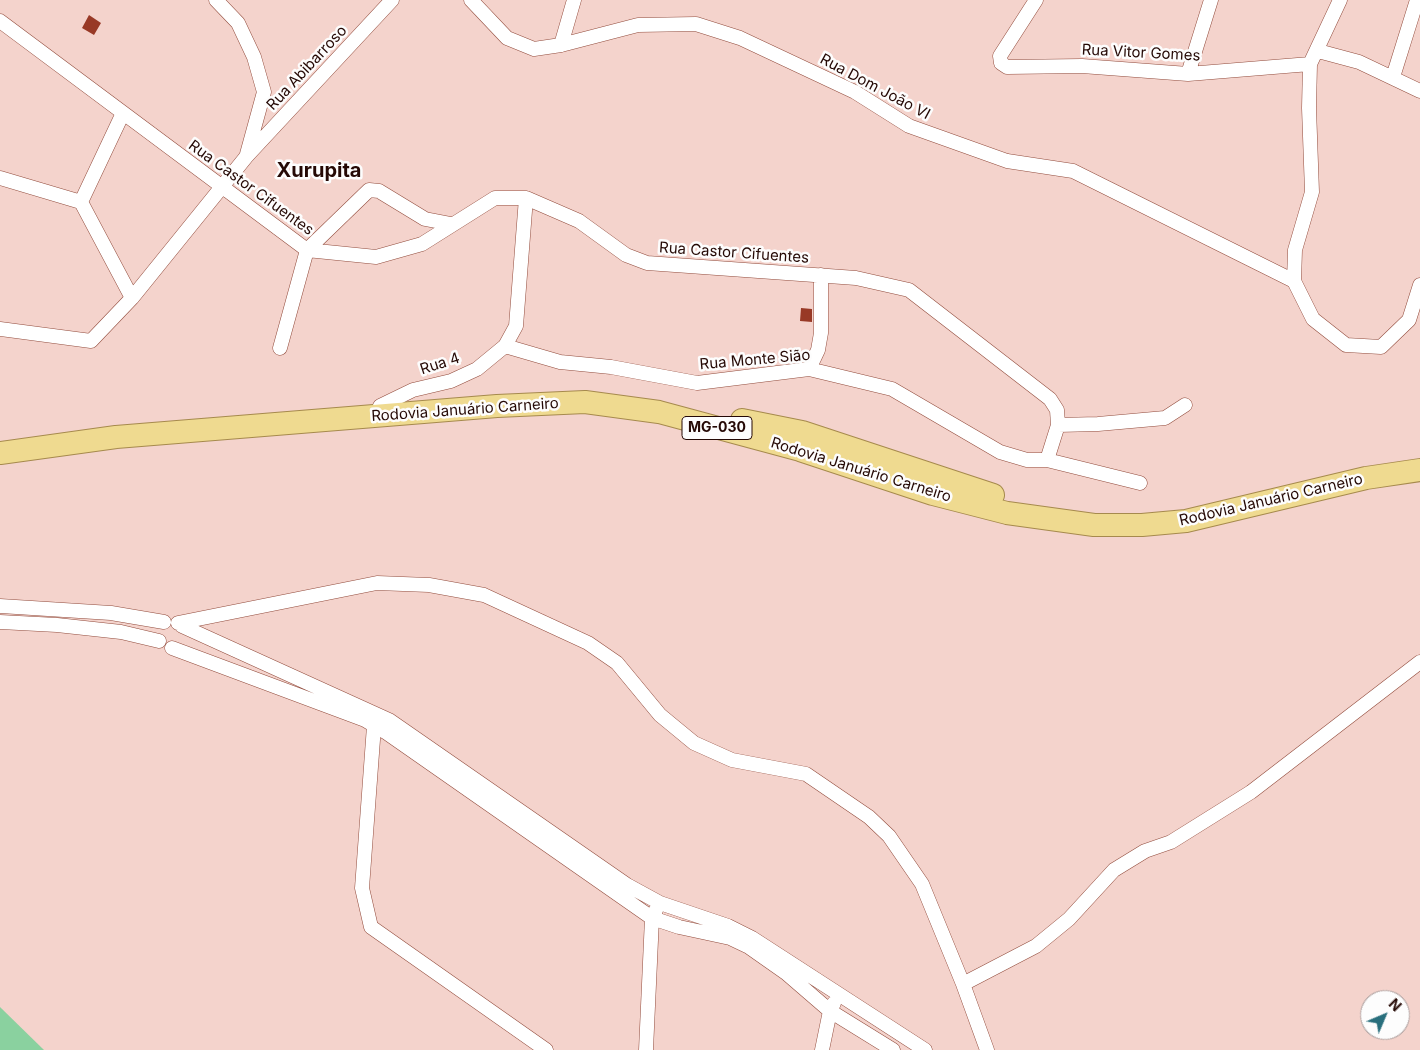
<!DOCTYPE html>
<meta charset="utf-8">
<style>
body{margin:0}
#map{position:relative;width:1420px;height:1050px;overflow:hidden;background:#f4d3cc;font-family:Inter,sans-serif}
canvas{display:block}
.north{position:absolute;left:1360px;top:990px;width:50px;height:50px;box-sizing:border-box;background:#fdfdfd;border:1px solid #a79b9a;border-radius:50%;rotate:45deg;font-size:14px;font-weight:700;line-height:20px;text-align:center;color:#250905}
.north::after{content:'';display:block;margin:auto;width:18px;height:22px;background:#296f7d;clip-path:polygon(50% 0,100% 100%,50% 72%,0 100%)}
</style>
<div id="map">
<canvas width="1420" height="1050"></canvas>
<div class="north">N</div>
</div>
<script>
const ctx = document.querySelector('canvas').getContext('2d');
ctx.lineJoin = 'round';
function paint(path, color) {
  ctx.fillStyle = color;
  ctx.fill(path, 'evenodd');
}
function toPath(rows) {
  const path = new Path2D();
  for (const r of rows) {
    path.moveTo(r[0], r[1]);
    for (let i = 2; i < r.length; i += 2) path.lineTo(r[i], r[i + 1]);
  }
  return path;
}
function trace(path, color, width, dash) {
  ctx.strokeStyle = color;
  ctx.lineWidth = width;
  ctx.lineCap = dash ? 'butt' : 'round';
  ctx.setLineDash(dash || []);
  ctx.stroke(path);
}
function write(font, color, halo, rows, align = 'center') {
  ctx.font = font + ' Inter,sans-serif';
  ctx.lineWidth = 5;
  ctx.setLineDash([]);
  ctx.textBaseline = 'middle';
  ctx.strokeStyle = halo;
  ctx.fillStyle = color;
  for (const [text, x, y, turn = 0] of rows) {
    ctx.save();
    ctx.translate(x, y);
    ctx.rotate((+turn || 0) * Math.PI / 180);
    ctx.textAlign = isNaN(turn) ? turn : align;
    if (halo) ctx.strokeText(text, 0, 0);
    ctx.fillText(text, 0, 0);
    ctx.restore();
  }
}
const green = toPath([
 [0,1007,44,1050,0,1050]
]);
const building = toPath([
 [89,15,101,23,94,35,82,28],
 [801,308,812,309,812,322,800,321]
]);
const minor = toPath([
 [216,0,238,23,254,57,264,92,247,154],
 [471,0,507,38,534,49,561,45,638,25,696,24,740,38,855,92,909,126,1007,161,1073,171,1294,281,1313,319,1346,345,1381,347,1409,320,1420,285],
 [1036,0,1000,56,1001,63,1007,67,1082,66,1188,74,1310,64],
 [0,21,307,250,376,257,422,244,495,198,526,198,579,221,626,255,647,263,856,278,909,290,1050,399,1057,410,1058,425,1047,460],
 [561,45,574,0],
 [1318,51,1359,62,1420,91],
 [1188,74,1211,0],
 [1393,77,1417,0],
 [0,178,81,202,132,298],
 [81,202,123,113],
 [1294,281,1295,250,1312,192,1309,108,1310,64,1340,0],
 [0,329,91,341,132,298,246,157,392,0],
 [505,346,560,362,611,367,697,383,809,369,892,389,1000,452,1027,460,1047,460,1140,483],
 [280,348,307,250,369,190,379,191,425,219,451,224],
 [809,369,818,350,821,333,821,275],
 [380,406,413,390,451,381,477,369,505,346,516,326,526,198],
 [1058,425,1098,424,1165,418,1185,405],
 [0,606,111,613,164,622],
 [0,622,57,625,121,632,159,641],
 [178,623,377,583,429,585,484,595,588,643,617,663,660,715,694,743,732,760,806,774,869,817,889,836,922,884,963,984,987,1050],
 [182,626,389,720,627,885,660,903,728,926,752,938,925,1050],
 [172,648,365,720,387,733,652,918,679,927,730,938,749,947,786,973,830,1011,893,1050],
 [379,721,374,726,362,888,371,927,546,1050],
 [963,984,1036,946,1069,919,1114,870,1145,851,1171,842,1251,792,1420,662],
 [646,1050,652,918,656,910],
 [822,1050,830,1011,834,1003]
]);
const trunk = toPath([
 [742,420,802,432,993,495],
 [0,453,116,437,497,406,585,402,659,412,800,450,933,494,1007,513,1094,525,1142,525,1186,521,1366,478,1420,470]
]);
const shields = [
 [717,428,70]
];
const shieldNames = [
 ["MG-030",717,428]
];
const streetNames = [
 ["Rua Vitor Gomes",1141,53,3],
 ["Rua Abibarroso",307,68,-47],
 ["Rua Dom João VI",875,87,28],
 ["Rua Castor Cifuentes",251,188,36],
 ["Rua Castor Cifuentes",734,253,4],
 ["Rua Monte Sião",755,360,-5],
 ["Rua 4",440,364,-18],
 ["Rodovia Januário Carneiro",465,410,-4],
 ["Rodovia Januário Carneiro",861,470,17],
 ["Rodovia Januário Carneiro",1271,500,-13]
];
const districtNames = [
 ["Xurupita",319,171]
];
paint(green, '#8ad19f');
paint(building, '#983926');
trace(minor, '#924c3d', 15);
trace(trunk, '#a68a4d', 24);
trace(minor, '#fff', 14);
trace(trunk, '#efda90', 22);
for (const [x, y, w] of shields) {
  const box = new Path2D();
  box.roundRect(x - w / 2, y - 11.5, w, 23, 4);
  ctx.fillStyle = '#fdfdfd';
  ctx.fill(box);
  trace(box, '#250905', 1);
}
write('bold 14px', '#250905', null, shieldNames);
write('15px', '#250905', '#fdfdfd', streetNames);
write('bold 20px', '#250905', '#fdfdfd', districtNames);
</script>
